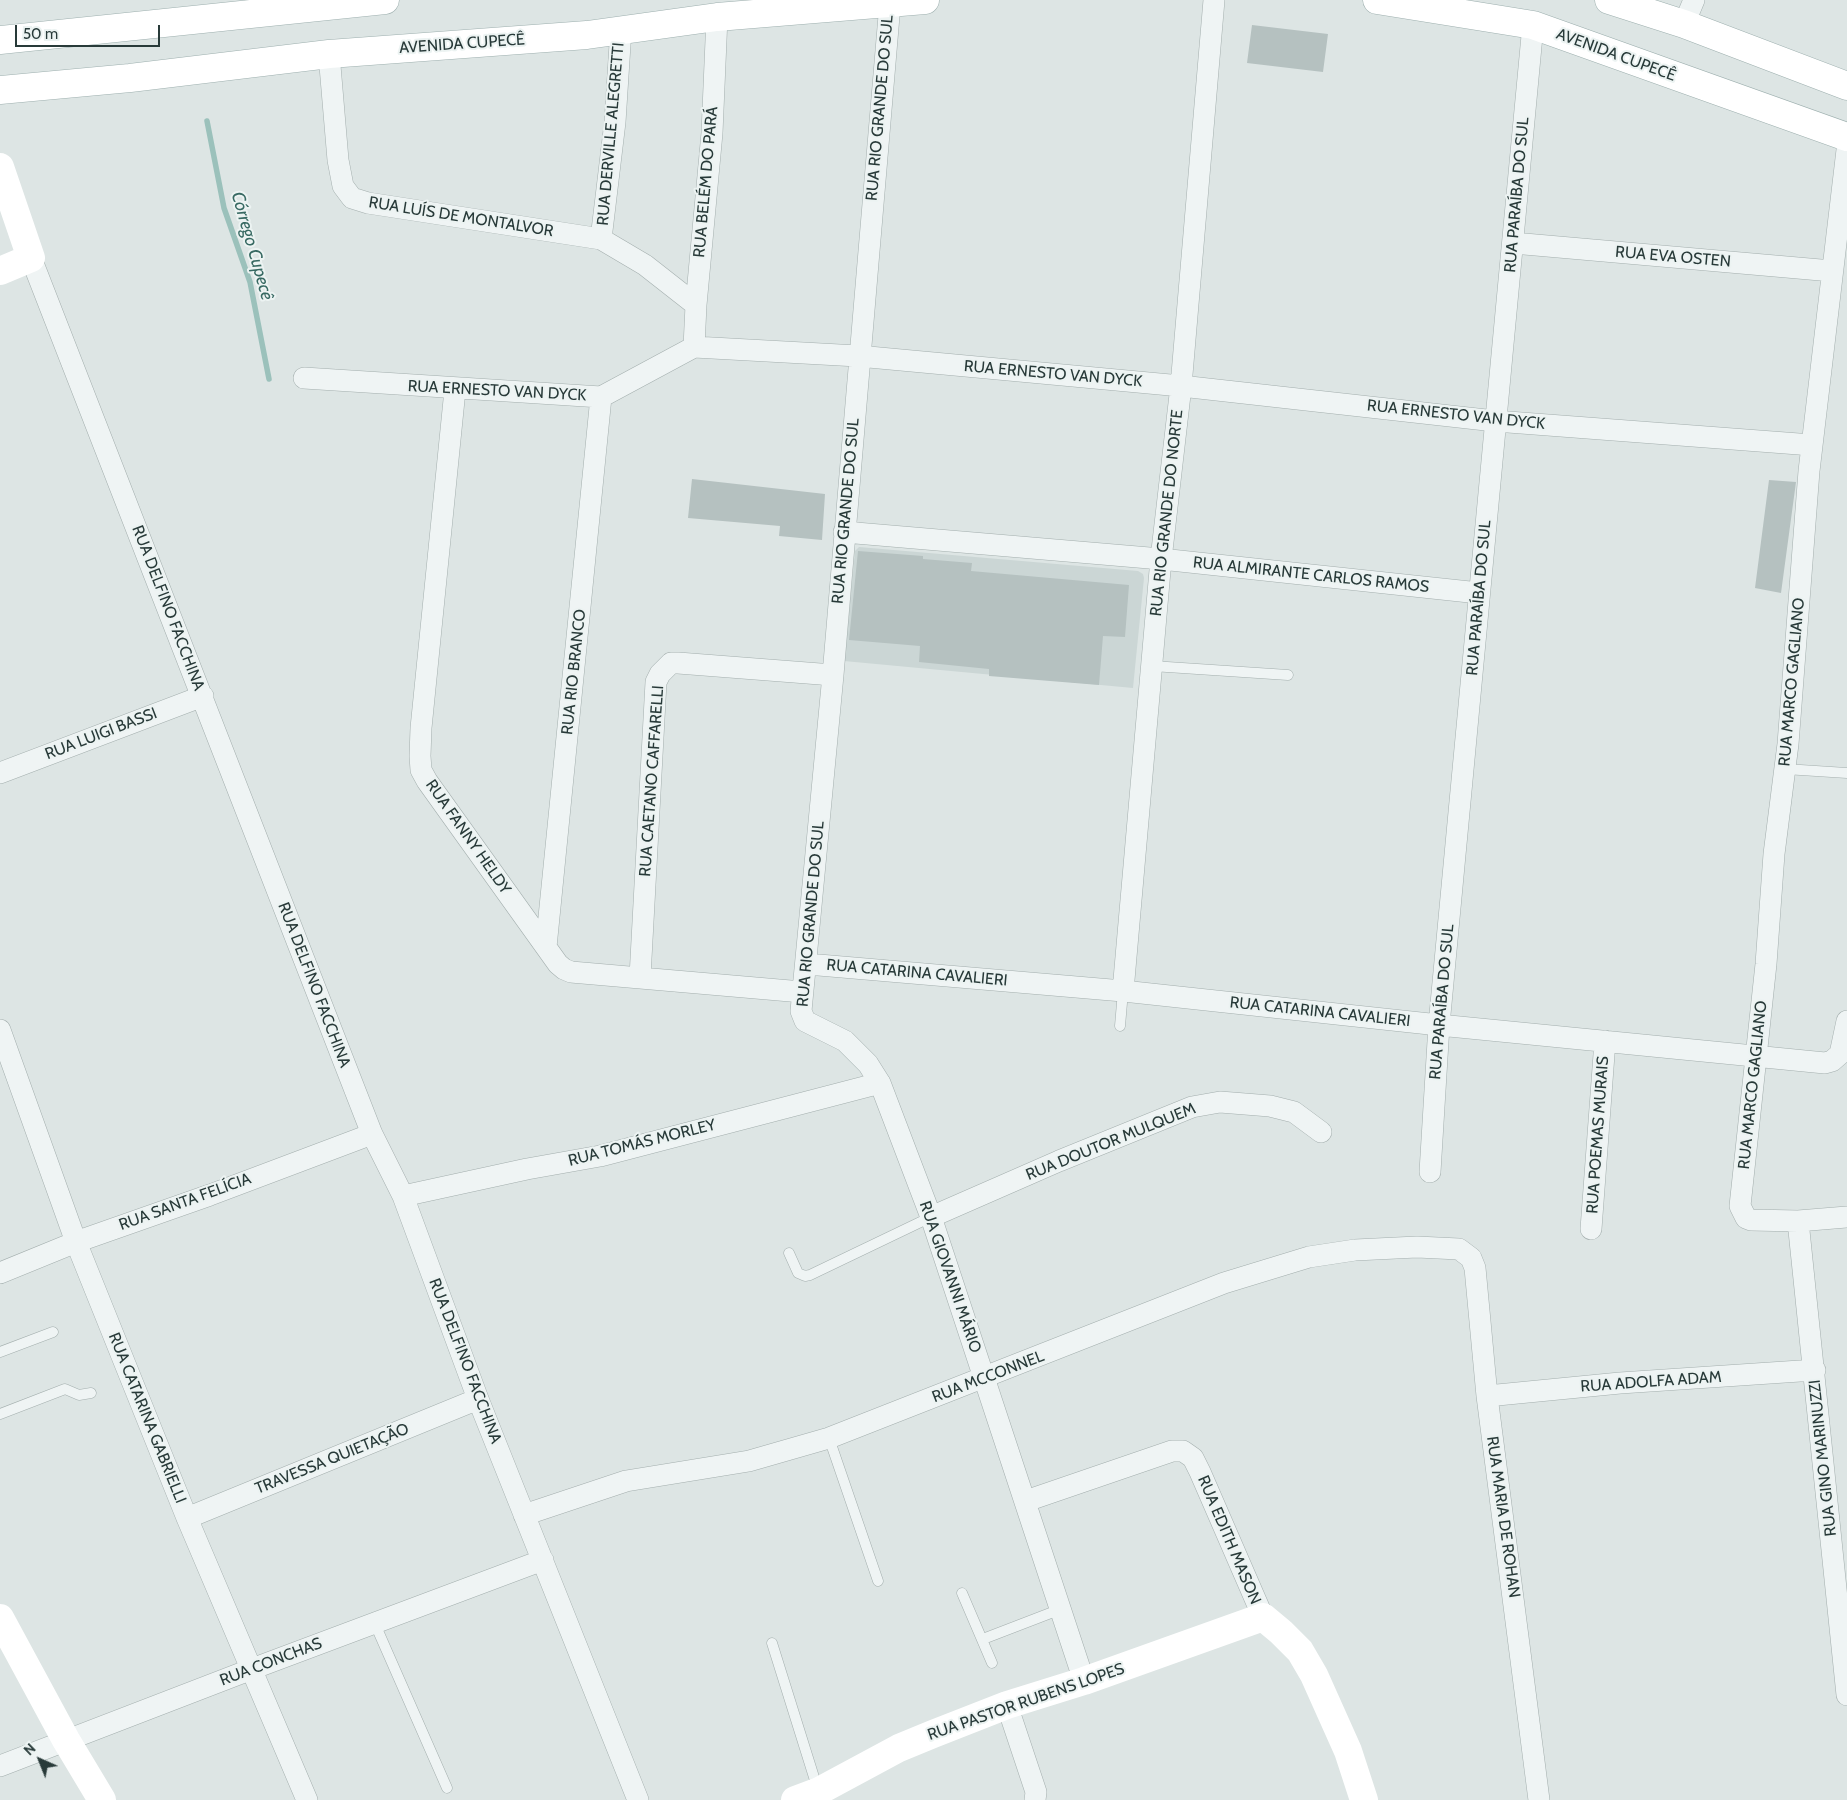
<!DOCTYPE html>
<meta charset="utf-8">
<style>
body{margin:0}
#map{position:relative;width:1847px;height:1800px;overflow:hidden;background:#dde5e4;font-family:Cabin,sans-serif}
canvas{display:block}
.north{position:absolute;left:15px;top:1735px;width:50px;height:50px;-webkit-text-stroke:4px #ecf3f2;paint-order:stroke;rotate:316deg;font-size:14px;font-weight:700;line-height:20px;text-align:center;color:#283a39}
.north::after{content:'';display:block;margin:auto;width:18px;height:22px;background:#283a39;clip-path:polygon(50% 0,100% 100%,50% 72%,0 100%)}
.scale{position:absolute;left:15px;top:25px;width:145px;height:22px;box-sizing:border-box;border:2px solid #283a39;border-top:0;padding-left:6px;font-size:15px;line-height:18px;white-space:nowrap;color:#283a39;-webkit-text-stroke:4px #ecf3f2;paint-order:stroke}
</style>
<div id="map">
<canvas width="1847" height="1800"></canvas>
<div class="north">N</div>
<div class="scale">50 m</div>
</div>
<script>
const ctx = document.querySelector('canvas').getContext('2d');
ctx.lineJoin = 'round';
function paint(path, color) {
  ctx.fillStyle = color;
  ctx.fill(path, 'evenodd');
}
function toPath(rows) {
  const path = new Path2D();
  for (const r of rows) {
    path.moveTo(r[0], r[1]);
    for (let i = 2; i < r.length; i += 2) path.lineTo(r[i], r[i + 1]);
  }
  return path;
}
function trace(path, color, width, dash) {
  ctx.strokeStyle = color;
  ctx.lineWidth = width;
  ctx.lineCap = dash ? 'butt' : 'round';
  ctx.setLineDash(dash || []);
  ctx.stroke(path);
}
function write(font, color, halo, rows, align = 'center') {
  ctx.font = font + ' Cabin,sans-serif';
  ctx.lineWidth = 4;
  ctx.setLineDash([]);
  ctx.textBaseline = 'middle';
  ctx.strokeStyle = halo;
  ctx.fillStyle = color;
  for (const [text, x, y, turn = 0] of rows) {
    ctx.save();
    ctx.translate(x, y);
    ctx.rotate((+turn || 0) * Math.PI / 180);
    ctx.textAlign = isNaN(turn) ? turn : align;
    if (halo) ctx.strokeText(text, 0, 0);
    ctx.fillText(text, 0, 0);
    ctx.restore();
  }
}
const built = toPath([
 [859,547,1138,571,1143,574,1144,578,1133,688,844,661,855,551]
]);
const stream = toPath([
 [207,121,224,208,250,282,269,379]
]);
const building = toPath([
 [1252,25,1328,34,1323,72,1247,63],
 [692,479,825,494,822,540,779,536,780,526,688,518],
 [1769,480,1796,482,1781,593,1755,588],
 [858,551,923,556,923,559,972,563,971,571,1129,585,1125,637,1103,636,1099,685,989,676,989,669,919,662,920,646,849,640]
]);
const lane = toPath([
 [1152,666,1288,675],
 [1785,769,1847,773],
 [1120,1026,1123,991],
 [789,1253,798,1273,805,1276,810,1275,931,1217],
 [0,1352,53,1332],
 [0,1414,65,1389,79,1395,91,1393],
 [829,1438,878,1581],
 [962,1593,992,1663],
 [375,1624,447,1788],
 [983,1639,1061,1609],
 [772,1643,818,1790]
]);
const street = toPath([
 [890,4,833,675,801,1011,805,1021,845,1041,868,1064,880,1083,931,1217,1084,1681],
 [1684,24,1694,0],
 [329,54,338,160,343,186,352,198,368,203,601,239,645,265,696,305],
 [1847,150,1809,471,1788,744,1774,854,1766,964,1740,1206,1746,1218,1751,1220,1798,1221,1847,1217],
 [601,239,615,122,621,29],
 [1513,243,1832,271],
 [31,258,372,1134,403,1196,478,1399,638,1800],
 [694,347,696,305,712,133,717,17],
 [304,378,601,397,694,347,858,356,1181,386,1495,421,1812,445],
 [455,390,421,728,420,756,421,770,427,781,558,964,564,969,571,972,802,992],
 [844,532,1161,559,1479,593],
 [0,773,203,696],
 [546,947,601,397],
 [807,964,1123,991,1439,1025,1825,1063,1832,1061,1840,1054,1847,1021],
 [640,977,656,682,660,674,671,663,678,663,833,675],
 [1123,991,1161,559,1181,386,1214,0],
 [0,1030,76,1242,187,1518,307,1800],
 [1430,1172,1439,1025,1533,25],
 [403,1196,527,1169,600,1156,880,1083],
 [931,1217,1059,1161,1192,1107,1220,1102,1270,1106,1294,1112,1321,1132],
 [1798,1221,1847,1695],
 [1591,1229,1605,1041],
 [0,1273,76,1242,210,1195,372,1134],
 [1487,1396,1620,1383,1815,1370],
 [1026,1501,1172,1451,1183,1451,1193,1458,1200,1472,1263,1617],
 [524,1515,626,1481,749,1461,829,1438,1224,1283,1309,1257,1355,1250,1417,1247,1459,1249,1471,1258,1475,1268,1487,1396,1539,1800],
 [187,1518,478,1399],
 [1007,1705,1036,1792,1035,1800],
 [0,1766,252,1669,543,1560]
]);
const secondary = toPath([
 [0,167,31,258,0,271],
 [0,1618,66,1740,102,1800],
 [795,1800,819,1791,899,1748,933,1734,1007,1705,1084,1681,1263,1617,1281,1632,1300,1651,1314,1675,1348,1751,1364,1800]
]);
const primary = toPath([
 [1377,0,1533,25,1847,137],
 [1609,0,1684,24,1847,86],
 [0,40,385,0],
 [0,90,130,78,329,54,587,35,717,17,925,0]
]);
const streetNames = [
 ["AVENIDA CUPECÊ",462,44,-4],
 ["AVENIDA CUPECÊ",1616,55,20],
 ["RUA RIO GRANDE DO SUL",880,108,-85],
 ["RUA DERVILLE ALEGRETTI",611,134,-85],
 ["RUA BELÉM DO PARÁ",706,182,-85],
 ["RUA PARAÍBA DO SUL",1517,195,-85],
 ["RUA LUÍS DE MONTALVOR",461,217,9],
 ["RUA EVA OSTEN",1673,257,5],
 ["RUA ERNESTO VAN DYCK",1053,374,5],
 ["RUA ERNESTO VAN DYCK",497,391,3],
 ["RUA ERNESTO VAN DYCK",1456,415,6],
 ["RUA RIO GRANDE DO SUL",846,511,-85],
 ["RUA RIO GRANDE DO NORTE",1167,513,-84],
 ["RUA ALMIRANTE CARLOS RAMOS",1311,575,6],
 ["RUA PARAÍBA DO SUL",1479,598,-85],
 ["RUA DELFINO FACCHINA",168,608,69],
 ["RUA RIO BRANCO",574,672,-84],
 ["RUA MARCO GAGLIANO",1792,682,-85],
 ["RUA LUIGI BASSI",101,734,-21],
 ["RUA CAETANO CAFFARELLI",652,781,-86],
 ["RUA FANNY HELDY",468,837,55],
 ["RUA RIO GRANDE DO SUL",811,914,-85],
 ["RUA CATARINA CAVALIERI",917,973,5],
 ["RUA DELFINO FACCHINA",314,985,69],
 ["RUA PARAÍBA DO SUL",1442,1002,-85],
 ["RUA CATARINA CAVALIERI",1320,1012,6],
 ["RUA MARCO GAGLIANO",1753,1085,-84],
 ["RUA POEMAS MURAIS",1598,1135,-86],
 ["RUA DOUTOR MULQUEM",1111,1142,-22],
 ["RUA TOMÁS MORLEY",642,1143,-14],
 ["RUA SANTA FELÍCIA",185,1202,-20],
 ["RUA GIOVANNI MÁRIO",950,1277,71],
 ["RUA DELFINO FACCHINA",465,1361,69],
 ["RUA MCCONNEL",988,1377,-21],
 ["RUA ADOLFA ADAM",1651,1382,-4],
 ["RUA CATARINA GABRIELLI",147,1418,68],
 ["RUA GINO MARINUZZI",1823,1458,-96],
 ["TRAVESSA QUIETAÇÃO",332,1459,-22],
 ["RUA MARIA DE ROHAN",1503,1517,82],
 ["RUA EDITH MASON",1229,1540,67],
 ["RUA CONCHAS",271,1662,-21],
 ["RUA PASTOR RUBENS LOPES",1026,1702,-19]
];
const waterNames = [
 ["Córrego Cupecê",252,246,74]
];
paint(built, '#cbd6d5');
trace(stream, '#9bc1bb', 5.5);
paint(building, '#b5c1c0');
trace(lane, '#a3aead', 11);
trace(street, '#a3aead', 22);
trace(primary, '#9dafae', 29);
trace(lane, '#eff4f4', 10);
trace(street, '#eff4f4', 21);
trace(secondary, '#fff', 28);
trace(primary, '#fff', 28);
write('16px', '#283a39', '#ecf3f2', streetNames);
write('italic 18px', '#376962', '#ecf3f2', waterNames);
</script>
